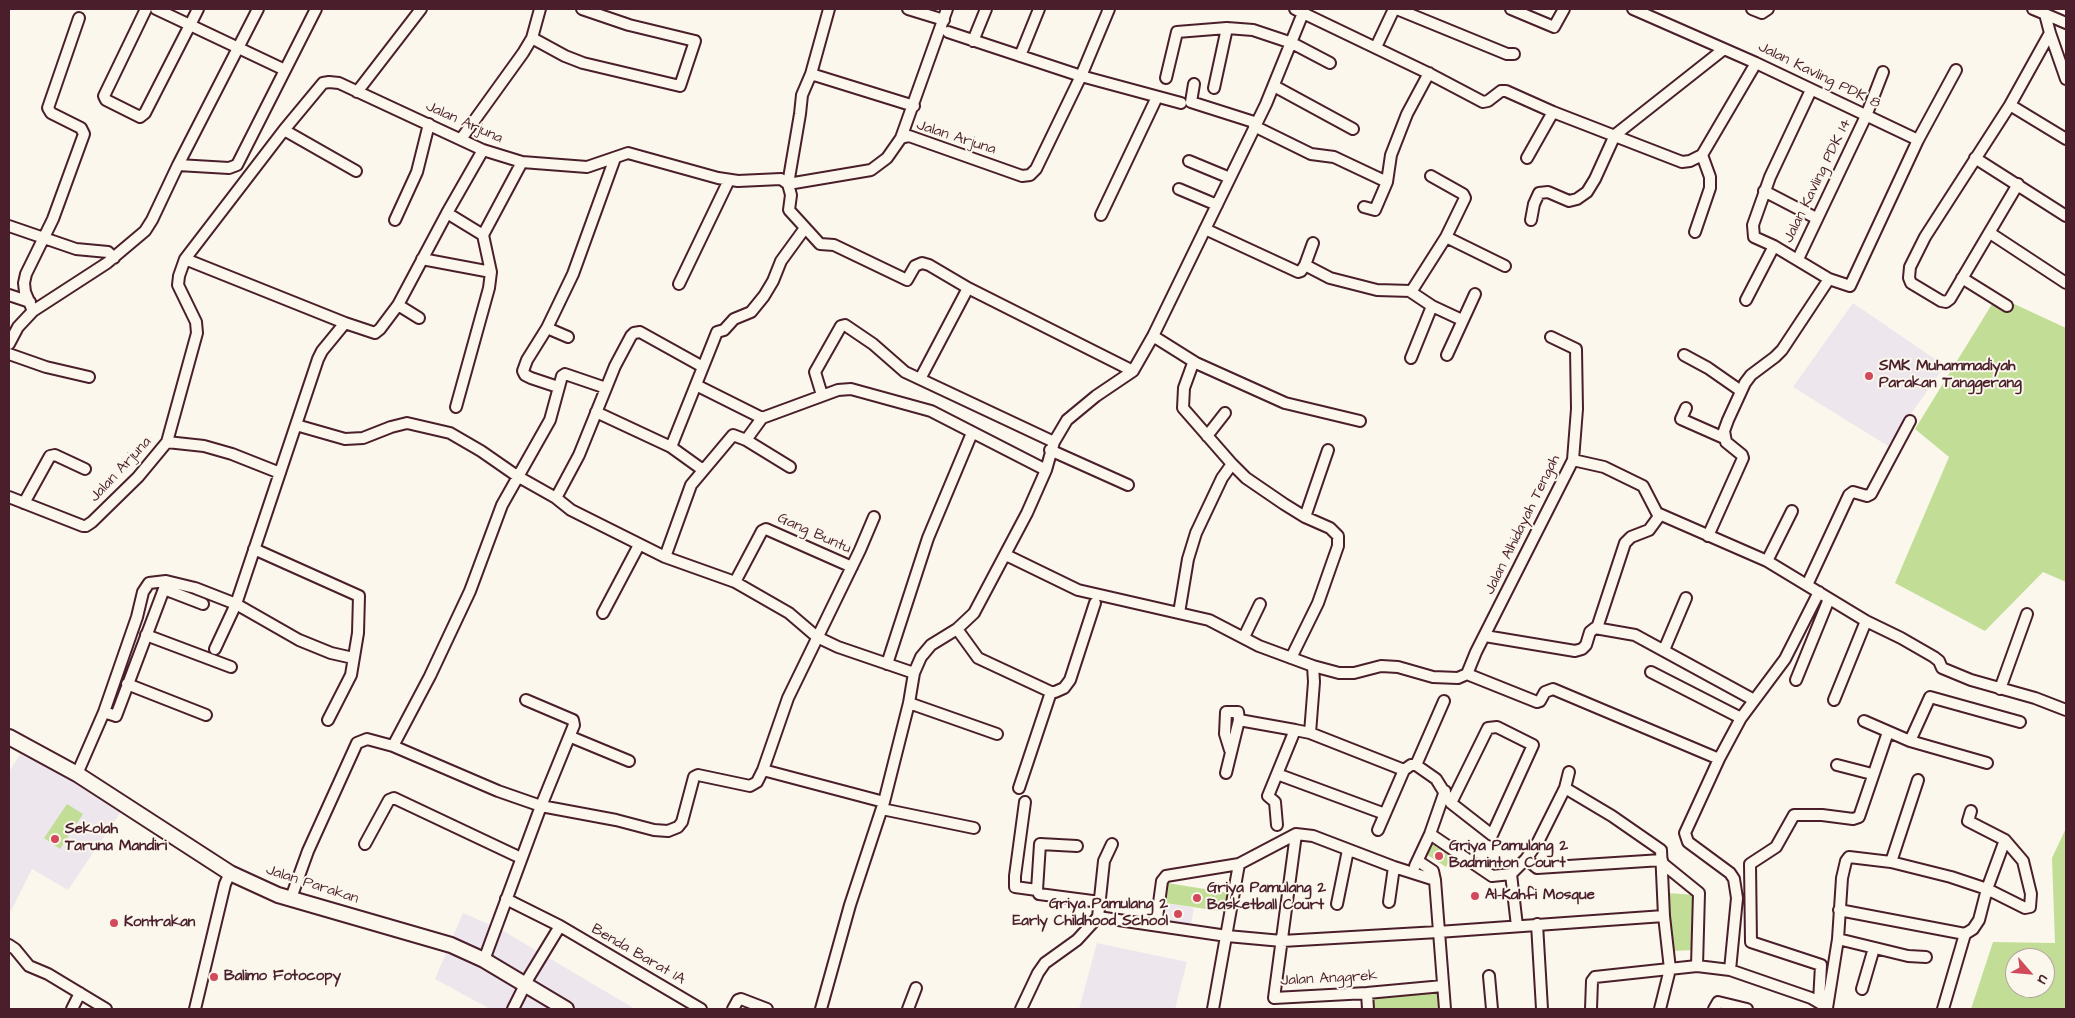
<!DOCTYPE html>
<style>
body{margin:0}
#map{position:relative;width:2075px;height:1018px;overflow:hidden;background:#fbf7ec;font-family:"Architects Daughter",sans-serif}
canvas{display:block}
.frame{position:absolute;inset:0;border:10px solid #4a1f2b;pointer-events:none}
.north{position:absolute;left:2005px;top:948px;width:50px;height:50px;box-sizing:border-box;background:#fbf7ec;border:1px solid #b4a19f;border-radius:50%;rotate:117deg;font-size:14px;font-weight:700;line-height:20px;text-align:center;color:#4a1f2b}
.north::after{content:'';display:block;margin:auto;width:18px;height:22px;background:#d1495b;clip-path:polygon(50% 0,100% 100%,50% 72%,0 100%)}
</style>
<div id="map">
<canvas width="2075" height="1018"></canvas>
<div class="frame"></div>
<div class="north">U</div>
</div>
<script>
const ctx = document.querySelector('canvas').getContext('2d');
ctx.lineJoin = 'round';
function paint(path, color) {
  ctx.fillStyle = color;
  ctx.fill(path, 'evenodd');
}
function toPath(rows) {
  const path = new Path2D();
  for (const r of rows) {
    path.moveTo(r[0], r[1]);
    for (let i = 2; i < r.length; i += 2) path.lineTo(r[i], r[i + 1]);
  }
  return path;
}
function trace(path, color, width, dash) {
  ctx.strokeStyle = color;
  ctx.lineWidth = width;
  ctx.lineCap = dash ? 'butt' : 'round';
  ctx.setLineDash(dash || []);
  ctx.stroke(path);
}
function write(font, color, halo, rows, align = 'center') {
  ctx.font = font + ' "Architects Daughter",sans-serif';
  ctx.lineWidth = 4;
  ctx.setLineDash([]);
  ctx.textBaseline = 'middle';
  ctx.strokeStyle = halo;
  ctx.fillStyle = color;
  for (const [text, x, y, turn = 0] of rows) {
    ctx.save();
    ctx.translate(x, y);
    ctx.rotate((+turn || 0) * Math.PI / 180);
    ctx.textAlign = isNaN(turn) ? turn : align;
    if (halo) ctx.strokeText(text, 0, 0);
    ctx.fillText(text, 0, 0);
    ctx.restore();
  }
}
const built = toPath([
 [1853,303,1945,366,1888,446,1793,387],
 [20,754,66,776,122,810,68,890,32,869,11,911,9,910,9,772],
 [1165,903,1194,908,1191,924,1162,920],
 [463,913,500,929,635,1009,490,1009,435,979],
 [1097,943,1187,962,1175,1009,1079,1009]
]);
const green = toPath([
 [1997,296,2066,328,2066,582,2043,572,1985,631,1895,583,1949,457,1915,429],
 [67,804,83,814,60,849,44,838],
 [2066,828,2066,1009,1971,1009,1993,942,2055,943,2052,858],
 [2015,958,2045,958,2045,988,2015,988],
 [1432,844,1452,857,1446,867,1426,854],
 [1167,883,1230,893,1227,912,1165,903],
 [1668,893,1695,895,1693,950,1672,951],
 [1439,990,1441,1009,1372,1009,1372,997]
]);
const street = toPath([
 [146,9,104,96,106,100,140,117,145,113,190,25,156,9],
 [198,9,190,25,285,70],
 [829,9,811,74,802,95,800,114,788,184,791,195,789,210,820,244,834,245,907,280,915,266,922,263,929,265,968,288,1133,371],
 [908,9,944,20],
 [1397,9,1507,54,1514,54],
 [1511,9,1554,27,1564,9],
 [1633,9,1756,63,1918,140,1956,70],
 [1752,9,1762,13,1768,9],
 [2033,9,2045,14,2050,33,2066,79],
 [1303,13,1428,73,1483,102,1488,101,1501,91,1506,91,1553,112,1682,162,1690,161,1702,155,1756,63],
 [2045,14,2066,23],
 [948,32,1081,76,1181,103],
 [532,38,565,56,583,63,680,86,695,41,629,25,582,9],
 [973,41,986,9],
 [1376,47,1394,9],
 [1020,56,1039,9],
 [811,74,914,106],
 [1166,78,1177,32,1227,28,1253,30,1292,43,1330,63],
 [1194,84,1191,102,1257,123],
 [1274,86,1353,129],
 [1214,88,1227,28],
 [357,92,421,9],
 [2010,105,2066,139],
 [1254,126,1311,154,1334,157,1387,182,1391,155,1407,114,1429,73],
 [284,130,356,171],
 [901,138,947,9],
 [461,139,523,53,532,38,540,9],
 [1527,158,1553,112],
 [1975,158,2066,216],
 [1189,161,1230,178],
 [178,165,229,168,237,165,316,9],
 [1431,176,1463,194,1465,198,1446,237,1411,292,1432,306,1462,320],
 [2018,184,1950,299,1946,302,1941,301,1911,283,1909,278,1910,267,1925,237,2010,105,2050,33],
 [1179,189,1217,205],
 [1764,191,1816,218],
 [1364,207,1375,210,1387,182],
 [447,213,483,235,522,162],
 [1101,215,1157,97],
 [395,220,417,172,429,124],
 [1531,220,1534,204,1539,193,1548,192,1569,201,1577,199,1587,192,1595,179,1615,135,1724,49],
 [9,226,76,249,108,252,114,258],
 [1205,229,1298,272,1301,271,1305,265,1313,243],
 [1695,232,1710,188,1710,177,1702,155],
 [1990,233,2066,283],
 [1446,237,1505,266],
 [1774,246,1754,237,1753,225,1770,177,1811,90],
 [185,259,345,323,375,333,380,329,398,305,447,213,483,150],
 [422,259,491,272],
 [1798,259,1866,116,1883,72],
 [1305,265,1330,278,1377,290,1411,291],
 [1962,278,2007,306],
 [679,284,729,180],
 [9,295,30,302],
 [1746,300,1774,246,1829,279,1850,286,1918,140],
 [398,305,419,318],
 [33,311,25,292,24,283,26,274,53,219,84,134,81,128,51,113,48,108,79,18],
 [547,328,568,337],
 [1153,336,1196,363],
 [9,344,18,327,33,311,107,263,145,231,152,220,178,165,258,9],
 [9,354,46,367,89,377],
 [1447,355,1475,294],
 [1684,355,1708,368,1741,391],
 [1411,358,1432,306],
 [920,379,968,288],
 [696,385,762,418],
 [558,387,531,378,525,375,523,371,527,360,547,328,573,274,615,158],
 [822,395,815,372,841,326,845,325,873,344,905,372,1054,442],
 [456,407,489,288,491,272,483,235],
 [1686,408,1681,419,1724,438],
 [596,412,671,447,703,470],
 [296,425,345,439,363,438,391,427,407,423,450,433,481,451,517,476,556,498,571,510,665,557,735,582,789,613,817,637,838,647,914,673],
 [1207,436,1225,413],
 [746,440,762,418,838,390,851,389,931,411,1046,470],
 [167,442,204,446,232,454,280,473],
 [671,447,717,332,724,330,734,319,751,312,764,296,773,281,781,261,805,228],
 [1050,450,1128,485],
 [1573,460,1604,467,1643,486,1657,513,1767,561,1866,621,1901,638,1934,657,1939,661,1942,668,1971,680,2035,698,2066,710],
 [9,497,83,526,86,526,92,522,138,477,167,442,197,333,196,322,178,285,179,276,185,259,284,130,323,83,329,82,339,83,483,150,522,162,587,167,628,153,718,178,738,181,781,179,788,184,871,170,887,158,901,138,909,136,1022,176,1030,175,1036,169,1081,76,1109,9],
 [556,498,579,455,615,366,631,336,634,333,640,332,703,367],
 [24,503,50,456,55,455,85,469],
 [1305,517,1328,450],
 [1708,536,1743,458,1742,455,1726,442,1724,431,1728,420,1745,383,1751,375,1775,357,1782,350,1829,279],
 [254,549,359,596,358,633,351,675,328,720],
 [1006,555,1078,590,1209,620,1259,646,1313,666,1339,673,1354,673,1381,666,1398,667,1433,677,1458,678,1467,674,1537,702,1540,701,1545,692,1553,689,1719,759],
 [665,557,691,485,733,435,746,440,790,467],
 [1767,561,1792,511],
 [735,582,762,531,766,529,852,567],
 [1807,585,1849,495,1853,492,1867,496,1871,494,1910,421],
 [603,613,639,545],
 [1179,613,1188,559,1196,533,1222,478,1232,464],
 [1597,628,1625,543,1631,537,1649,530,1660,515],
 [957,629,978,658,1051,692,1055,692,1064,688,1070,680,1095,603],
 [146,635,231,667],
 [1485,636,1575,651,1582,649,1586,645,1590,632,1595,628,1635,635,1754,700],
 [1244,637,1260,604],
 [215,649,236,604,318,359,322,351,345,323],
 [1664,650,1686,598],
 [1291,658,1318,603,1338,546,1338,536,1330,528,1305,517,1284,504,1246,478,1232,464,1183,408,1184,388,1192,366,1196,363,1285,403,1360,421],
 [887,664,928,538,972,433],
 [1651,672,1741,718],
 [1467,674,1476,652,1573,460,1577,409,1576,349,1551,337],
 [1796,680,1829,599],
 [127,684,206,715],
 [2000,689,2027,614],
 [1834,700,1866,621],
 [909,703,997,734],
 [104,712,116,716,164,589,203,604],
 [1864,721,1910,741,1987,763],
 [1310,733,1314,682,1313,666],
 [571,737,629,761],
 [1910,741,1930,697,2020,722],
 [393,746,498,791,541,806,616,820,654,830,668,831,678,827,682,822,694,777,698,775,750,786,757,782,763,770,788,698,860,550,874,517],
 [1230,750,1225,734,1226,712,1238,712,1239,720],
 [1416,765,1444,701],
 [1837,765,1872,774],
 [763,770,884,802],
 [1226,773,1239,720,1295,730],
 [77,774,104,712,137,617,143,592,149,583,166,581,195,588,236,604,299,640,331,653,353,658],
 [1277,774,1385,814],
 [1019,788,1051,692],
 [1565,788,1612,816,1661,850,1664,916,1670,969,1660,1009],
 [1025,802,1015,876,1015,887,1037,890,1040,844,1077,846],
 [882,809,974,828],
 [1277,825,1275,802,1268,796,1295,730,1310,733,1404,770],
 [1378,830,1404,770,1411,765,1416,765,1436,779,1451,803,1492,835,1533,745,1497,727,1488,728,1451,803],
 [1296,834,1274,998,1367,993,1443,986],
 [1430,834,1492,876,1511,874,1526,859,1538,842,1565,788,1569,772],
 [365,844,389,800,394,798,521,858],
 [1526,859,1537,868,1662,860],
 [1418,861,1433,871,1435,880,1445,1009],
 [1891,862,1918,780],
 [1662,863,1699,893,1697,966],
 [1415,866,1430,834,1445,791],
 [1511,874,1517,926],
 [1037,890,1039,894,1100,902],
 [291,898,308,851,357,743,367,739,393,746,430,676,470,591,502,505,550,420,562,376,565,374,606,388],
 [506,899,560,926,701,1009],
 [1389,902,1394,867],
 [1337,904,1348,850],
 [1839,910,1965,934,1973,929,1979,920,1987,889,2005,840],
 [1098,917,1227,936,1282,941,1438,932,1664,916],
 [1537,924,1542,1009],
 [1156,925,1162,881,1166,876,1239,864,1296,834,1313,836,1394,867,1435,880],
 [1838,939,1908,956,1926,957],
 [9,945,15,949,29,966,48,974,106,1009],
 [484,960,541,806,574,725,573,720,526,700],
 [1730,970,1737,898,1734,879,1730,873,1688,842,1685,833,1719,759,1741,718,1785,659,1819,592],
 [1489,976,1492,1009],
 [1862,989,1874,948],
 [1367,993,1368,1009],
 [1819,1002,1821,965,1751,942,1750,864,1776,847,1794,815,1822,815,1853,819,1859,817,1888,732],
 [1827,1008,1838,939,1842,878,1846,861,1849,857,1891,862,1951,877,1987,889,2025,908,2030,907,2031,894,2023,861,2005,840,1968,821,1971,811],
 [72,1009,80,993],
 [195,1009,225,884,230,873],
 [513,1009,529,977,560,926],
 [733,1009,738,1000,741,999,767,1009],
 [821,1009,850,905,884,802,909,703,914,673,921,657,931,645,957,629,974,613,1027,513,1046,470,1054,442,1067,420,1096,396,1133,371,1153,336,1266,104,1303,13,1295,9],
 [908,1009,916,988],
 [1021,1009,1038,973,1045,963,1077,940,1098,917,1104,861,1112,844],
 [1213,1009,1239,864],
 [1591,1009,1592,981,1595,977,1697,966,1730,970,1811,998,1823,1005],
 [1714,1009,1718,1002,1747,1009],
 [1943,1009,1965,934]
]);
const secondary = toPath([
 [9,737,77,774,230,873,278,895,451,945,484,960,566,1009]
]);
const markers = [
 [1869,376,5,"#d1495b"],
 [55,839,5,"#d1495b"],
 [1439,856,5,"#d1495b"],
 [1475,896,5,"#d1495b"],
 [1197,898,5,"#d1495b"],
 [1178,914,5,"#d1495b"],
 [114,923,5,"#d1495b"],
 [214,977,5,"#d1495b"]
];
const streetNames = [
 ["Jalan Kavling PDK 8",1819,76,26],
 ["Jalan Arjuna",464,123,24],
 ["Jalan Arjuna",956,138,18],
 ["Jalan Kavling PDK 14",1818,181,-64],
 ["Jalan Arjuna",121,470,-47],
 ["Jalan Alhidayah Tengah",1523,525,-64],
 ["Gang Buntu",814,534,24],
 ["Jalan Parakan",312,885,18],
 ["Benda Barat 1A",638,955,30],
 ["Jalan Anggrek",1329,979,-3]
];
const poiNames = [
 ["SMK Muhammadiyah",1879,367],
 ["Parakan Tanggerang",1879,384],
 ["Sekolah",65,830],
 ["Taruna Mandiri",65,847],
 ["Griya Pamulang 2",1449,847],
 ["Badminton Court",1449,864],
 ["Griya Pamulang 2",1207,889],
 ["Basketball Court",1207,906],
 ["Al-Kahfi Mosque",1485,896],
 ["Griya Pamulang 2",1168,905,"right"],
 ["Early Childhood School",1168,922,"right"],
 ["Kontrakan",124,923],
 ["Balimo Fotocopy",224,977]
];
paint(built, '#ede6ed');
paint(green, '#c2de96');
trace(street, '#4a1f2b', 14);
trace(secondary, '#4a1f2b', 18);
trace(street, '#fbf7ec', 10);
trace(secondary, '#fbf7ec', 14);
for (const [x, y, r, color] of markers) {
  const dot = new Path2D();
  dot.arc(x, y, r, 0, 2 * Math.PI);
  ctx.fillStyle = color;
  ctx.fill(dot);
  trace(dot, '#fbf7ec', 2);
}
write('15px', '#4a1f2b', '#fbf7ec', streetNames);
write('bold 15px', '#4a1f2b', '#fbf7ec', poiNames, 'left');
</script>
